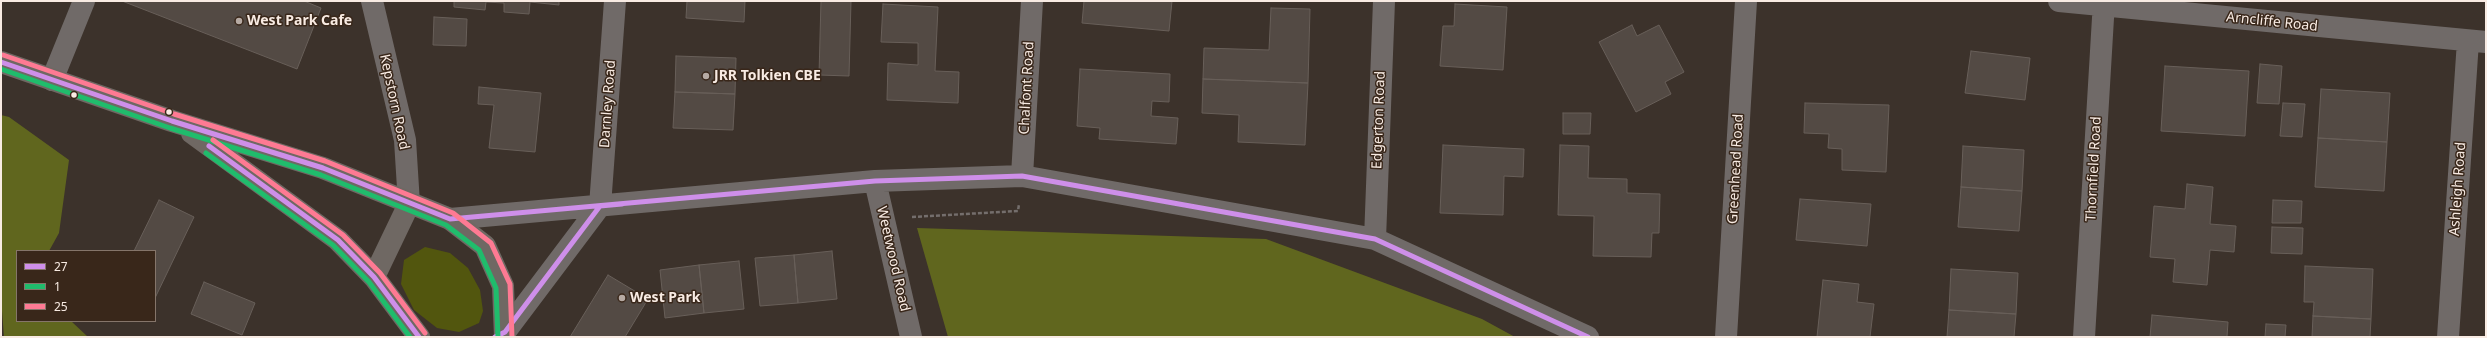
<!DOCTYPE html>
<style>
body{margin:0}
#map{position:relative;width:2487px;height:338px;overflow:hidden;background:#3c322b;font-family:"Noto Sans",sans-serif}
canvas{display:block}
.frame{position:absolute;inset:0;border:2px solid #f8ebe3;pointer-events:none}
.legend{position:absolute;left:16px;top:250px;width:140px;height:72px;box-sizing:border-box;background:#39271a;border:1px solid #85756a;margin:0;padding:5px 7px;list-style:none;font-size:12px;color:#f8ebe3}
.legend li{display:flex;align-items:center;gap:8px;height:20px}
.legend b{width:20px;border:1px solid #85756a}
</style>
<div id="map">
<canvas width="2487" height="338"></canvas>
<div class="frame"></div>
<ul class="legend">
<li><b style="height:5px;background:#ce8fe9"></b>27</li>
<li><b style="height:5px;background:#20bc6c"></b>1</li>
<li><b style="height:5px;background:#fe7a93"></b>25</li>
</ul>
</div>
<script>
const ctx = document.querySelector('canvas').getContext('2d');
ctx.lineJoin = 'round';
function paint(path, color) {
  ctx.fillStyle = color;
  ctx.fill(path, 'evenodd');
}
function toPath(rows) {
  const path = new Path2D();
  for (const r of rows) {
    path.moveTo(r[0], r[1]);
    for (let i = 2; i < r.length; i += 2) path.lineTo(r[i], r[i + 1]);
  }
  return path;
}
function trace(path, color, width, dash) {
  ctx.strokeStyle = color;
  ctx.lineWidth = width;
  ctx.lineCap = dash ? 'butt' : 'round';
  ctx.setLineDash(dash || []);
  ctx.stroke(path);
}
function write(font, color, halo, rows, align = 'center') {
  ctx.font = font + ' "Noto Sans",sans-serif';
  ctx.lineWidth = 3;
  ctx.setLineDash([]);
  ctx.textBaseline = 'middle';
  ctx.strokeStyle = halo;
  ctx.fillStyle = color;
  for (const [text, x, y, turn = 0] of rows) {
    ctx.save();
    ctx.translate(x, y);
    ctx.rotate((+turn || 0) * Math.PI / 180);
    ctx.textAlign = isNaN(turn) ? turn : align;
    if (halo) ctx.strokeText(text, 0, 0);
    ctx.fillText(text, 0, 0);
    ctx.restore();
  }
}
const green = toPath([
 [425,247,450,253,468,268,480,290,483,311,479,323,459,332,437,328,414,310,401,284,404,260]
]);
const forest = toPath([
 [1,115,9,117,69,160,59,233,49,251,17,251,17,321,71,321,88,337,4,337,1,298],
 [917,228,1266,239,1482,319,1515,337,948,337]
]);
const building = toPath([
 [122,1,304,1,321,8,297,69,122,1],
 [454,1,559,1,559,5,530,2,529,14,504,12,504,3,486,2,485,10,454,7,454,1],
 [687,1,745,1,744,22,686,18,687,1],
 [821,1,851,1,849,76,819,75,821,1],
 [1084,1,1172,1,1169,31,1082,23,1084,1],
 [883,4,938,7,935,71,959,72,958,103,887,100,888,63,918,65,918,43,881,42,883,4],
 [1455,4,1507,7,1503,70,1440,66,1443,26,1454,26,1455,4],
 [1271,8,1310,9,1308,83,1203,79,1204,48,1269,50,1271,8],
 [434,17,467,19,466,46,433,45,434,17],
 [1632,25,1637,36,1659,25,1684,72,1665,82,1671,94,1636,112,1599,42,1632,25],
 [1971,51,2030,58,2025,100,1965,93,1971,51],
 [676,56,736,58,735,94,675,92,676,56],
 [2260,64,2282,66,2279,104,2257,103,2260,64],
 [2165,66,2249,71,2245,136,2161,131,2165,66],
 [1080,69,1170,74,1169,102,1152,101,1151,116,1178,118,1176,144,1099,139,1100,128,1077,126,1080,69],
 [1203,79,1308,83,1305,145,1238,142,1239,115,1202,113,1203,79],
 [479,87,541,93,535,152,489,148,494,105,478,104,479,87],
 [2321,89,2390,93,2387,142,2318,138,2321,89],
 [675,92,735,94,733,130,673,128,675,92],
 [1805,103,1889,105,1886,172,1842,170,1842,149,1828,148,1829,134,1804,133,1805,103],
 [2283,103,2305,104,2302,137,2280,136,2283,103],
 [1563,113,1591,113,1590,134,1563,134,1563,113],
 [2318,138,2387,142,2384,191,2315,187,2318,138],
 [1443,145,1524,149,1523,177,1504,176,1503,215,1440,213,1443,145],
 [1560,145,1589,146,1588,178,1627,179,1627,193,1660,194,1659,233,1652,233,1651,257,1593,256,1594,216,1558,215,1560,145],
 [1963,146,2024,150,2022,191,1961,187,1963,146],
 [2187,184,2213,187,2210,224,2236,226,2234,252,2210,250,2207,285,2173,282,2175,259,2150,257,2154,206,2185,209,2187,184],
 [1961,187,2022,191,2019,231,1958,227,1961,187],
 [1800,199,1871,204,1867,246,1796,240,1800,199],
 [159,200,194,217,155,298,155,251,134,251,159,200],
 [2273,200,2302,201,2301,223,2272,223,2273,200],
 [2272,227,2303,228,2302,254,2271,253,2272,227],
 [832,251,837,299,798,303,794,255,832,251],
 [794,255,798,303,760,306,755,258,794,255],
 [739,261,744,309,704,313,699,265,739,261],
 [699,265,704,313,665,318,660,270,699,265],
 [2305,266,2373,269,2371,319,2313,316,2314,302,2304,302,2305,266],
 [1951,269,2018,273,2016,314,1949,310,1951,269],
 [608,275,648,299,625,337,570,337,608,275],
 [1823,280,1859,284,1857,302,1874,304,1870,337,1817,337,1823,280],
 [204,282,255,303,242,335,191,314,204,282],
 [1949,310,2016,314,2014,337,1947,337,1949,310],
 [2152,315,2228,322,2227,337,2150,337,2152,315],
 [2313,316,2371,319,2370,337,2312,337,2313,316],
 [2266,324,2286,325,2285,337,2265,337,2266,324]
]);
const path = toPath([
 [912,217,1018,211,1019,204]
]);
const minor = toPath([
 [372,1,405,140,409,204],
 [2059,1,2486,42],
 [52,80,84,1],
 [1022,176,1032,1],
 [875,181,911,337],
 [600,206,615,1],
 [450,219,875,181,1022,176,1375,239,1588,337],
 [1375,239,1384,1],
 [505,332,600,206],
 [1726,337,1746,1],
 [2084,337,2104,1],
 [2448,337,2468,41]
]);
const highway = toPath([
 [1,62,172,121,323,168,450,219,485,246,503,286,505,337],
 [192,133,338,240,374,277,419,337],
 [374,277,409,204]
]);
const bus1 = toPath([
 [1,62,172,121,323,168,450,219,875,181,1022,176,1375,239,1588,337],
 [209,146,338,240,374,277,419,337],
 [495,337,505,332,600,206,622,204]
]);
const bus2 = toPath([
 [1,69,170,128,321,175,446,225,479,250,496,288,498,337],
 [206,153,333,245,369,282,410,337]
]);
const bus3 = toPath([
 [3,55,174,114,325,161,453,213,491,243,510,284,512,337],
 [213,140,343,235,380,273,425,333]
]);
const markers = [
 [239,21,4,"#b6aaa3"],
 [706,76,4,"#b6aaa3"],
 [74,95,3.5,"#f8ebe3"],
 [169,112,3.5,"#f8ebe3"],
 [622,298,4,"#b6aaa3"]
];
const poiNames = [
 ["West Park Cafe",247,21],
 ["JRR Tolkien CBE",714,76],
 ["West Park",630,298]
];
const streetNames = [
 ["Arncliffe Road",2272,22,6],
 ["Chalfont Road",1027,88,-87],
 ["Kepstorn Road",394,102,78],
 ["Darnley Road",608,104,-86],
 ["Edgerton Road",1379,120,-88],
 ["Greenhead Road",1736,169,-87],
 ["Thornfield Road",2094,169,-87],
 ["Ashleigh Road",2458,189,-86],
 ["Weetwood Road",893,259,77]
];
paint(green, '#52560e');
paint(forest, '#60661e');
paint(building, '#534a44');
trace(building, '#685f59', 1);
trace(path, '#746e6c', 2.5, [4, 2]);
trace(minor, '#706a68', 22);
trace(highway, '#6f6863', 22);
trace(bus1, '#ce8fe9', 5);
trace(bus2, '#20bc6c', 5);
trace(bus3, '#fe7a93', 5);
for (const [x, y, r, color] of markers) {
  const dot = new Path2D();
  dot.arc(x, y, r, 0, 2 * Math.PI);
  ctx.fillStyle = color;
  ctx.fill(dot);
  trace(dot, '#39271a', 1.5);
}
write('bold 14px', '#f8ebe3', '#39271a', poiNames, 'left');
write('14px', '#f8ebe3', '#39271a', streetNames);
</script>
